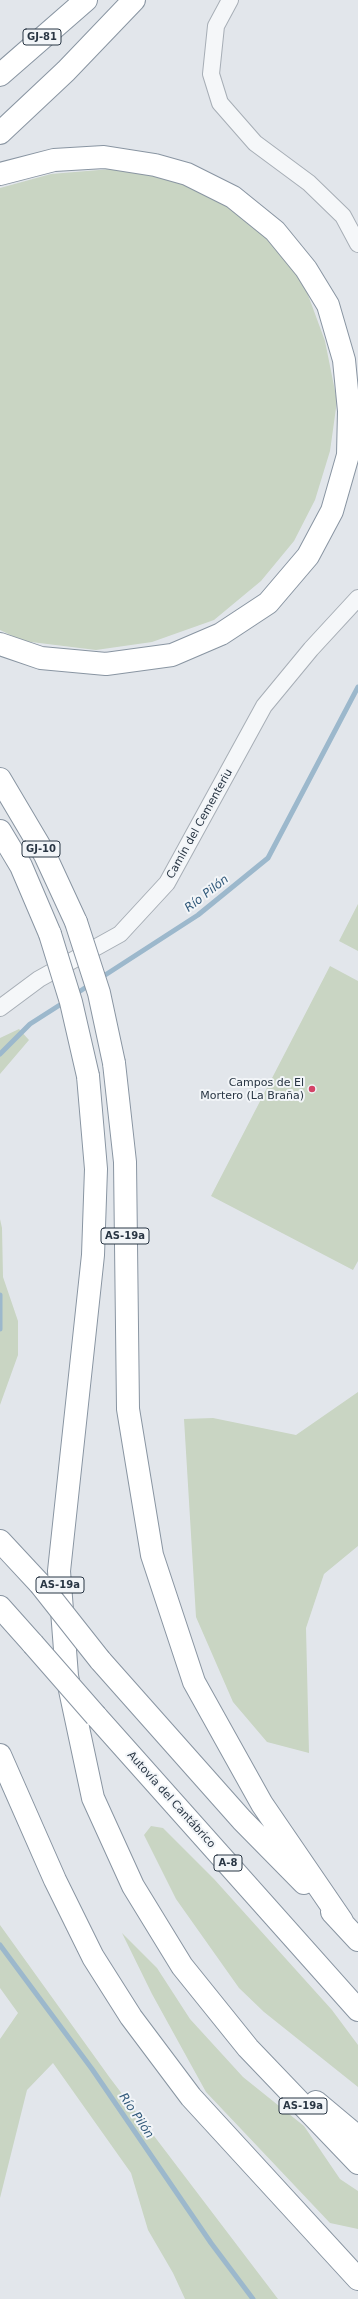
<!DOCTYPE html>
<meta charset="utf-8">
<style>
body{margin:0}
canvas{display:block;background:#e2e6eb}
</style>
<canvas width="358" height="2299"></canvas>
<script>
const ctx = document.querySelector('canvas').getContext('2d');
ctx.lineJoin = 'round';
function paint(path, color) {
  ctx.fillStyle = color;
  ctx.fill(path, 'evenodd');
}
function toPath(rows) {
  const path = new Path2D();
  for (const r of rows) {
    path.moveTo(r[0], r[1]);
    for (let i = 2; i < r.length; i += 2) path.lineTo(r[i], r[i + 1]);
  }
  return path;
}
function trace(path, color, width, dash) {
  ctx.strokeStyle = color;
  ctx.lineWidth = width;
  ctx.lineCap = dash ? 'butt' : 'round';
  ctx.setLineDash(dash || []);
  ctx.stroke(path);
}
function write(font, color, halo, rows, align = 'center') {
  ctx.font = font + ' "DejaVu Sans",sans-serif';
  ctx.lineWidth = 4;
  ctx.setLineDash([]);
  ctx.textBaseline = 'middle';
  ctx.strokeStyle = halo;
  ctx.fillStyle = color;
  for (const [text, x, y, turn = 0] of rows) {
    ctx.save();
    ctx.translate(x, y);
    ctx.rotate((+turn || 0) * Math.PI / 180);
    ctx.textAlign = isNaN(turn) ? turn : align;
    if (halo) ctx.strokeText(text, 0, 0);
    ctx.fillText(text, 0, 0);
    ctx.restore();
  }
}
const green = toPath([
 [111,169,150,172,207,192,260,229,304,284,325,341,337,401,330,451,315,500,294,541,261,581,214,620,152,642,96,650,23,641,0,630,0,188,51,174],
 [358,904,358,951,339,941],
 [330,966,358,981,358,1261,353,1270,211,1196],
 [19,1029,29,1040,0,1074,0,1038],
 [0,1219,2,1228,3,1277,18,1321,18,1355,0,1405],
 [358,1392,358,1546,324,1574,306,1628,309,1753,267,1742,233,1702,196,1617,184,1419,213,1418,296,1435],
 [151,1826,163,1828,214,1879,332,2010,358,2045,358,2087,264,2012,239,1988,176,1899,144,1835],
 [0,1925,110,2078,278,2299,185,2299,173,2273,148,2230,131,2173,53,2063,27,2090,0,2198,0,2039,18,2013,0,1988],
 [122,1933,157,1968,190,2019,243,2077,304,2126,340,2179,358,2191,358,2229,330,2223,206,2092,152,1994]
]);
const stream = toPath([
 [99,979,198,915,268,858,358,687],
 [74,995,91,984],
 [0,1054,30,1024,66,1001],
 [0,1295,0,1329],
 [0,1945,92,2069,211,2243,253,2299]
]);
const street = toPath([
 [230,0,216,26,211,74,220,103,255,143,309,183,343,216,358,244],
 [0,1008,39,979,120,934,167,883,264,706,311,649,358,598]
]);
const highway = toPath([
 [0,75,86,0],
 [0,133,66,71,134,0],
 [0,174,54,160,104,157,155,165,187,174,233,197,275,231,306,269,328,305,344,360,349,411,348,455,332,511,308,556,268,603,221,634,172,655,106,664,41,658,0,644],
 [0,779,45,855,76,922],
 [0,831,21,866,50,934],
 [114,1063,125,1162,128,1409,152,1555,194,1682,262,1804,342,1921],
 [88,1076,96,1169,93,1255,59,1571,67,1676,93,1798,133,1886,182,1966,248,2048,358,2163],
 [0,1541,40,1584],
 [0,1607,33,1644],
 [100,1660,242,1820,304,1883],
 [96,1716,358,2010],
 [0,1755,55,1880,93,1957,131,2017,191,2097,358,2279],
 [332,1912,358,1940],
 [316,2102,358,2137]
]);
const highwayBridge = toPath([
 [76,922,99,993,114,1063],
 [50,934,71,1002,88,1076],
 [40,1584,100,1660],
 [33,1644,96,1716]
]);
const markers = [
 [312,1089,4,"#d44367"]
];
const shields = [
 [42,37,38],
 [41,849,38],
 [125,1236,48],
 [60,1585,48],
 [228,1863,28],
 [303,2106,48]
];
const shieldNames = [
 ["GJ-81",42,37],
 ["GJ-10",41,849],
 ["AS-19a",125,1236],
 ["AS-19a",60,1585],
 ["A-8",228,1863],
 ["AS-19a",303,2106]
];
const streetNames = [
 ["Camín del Cementeriu",200,824,-61],
 ["Autovía del Cantábrico",171,1800,48]
];
const poiNames = [
 ["Campos de El",304,1083],
 ["Mortero (La Braña)",304,1096]
];
const waterNames = [
 ["Río Pilón",207,894,-38],
 ["Río Pilón",136,2116,56]
];
paint(green, '#c9d5c3');
trace(stream, '#9cb8cc', 5);
trace(street, '#a7aeb6', 18);
trace(highway, '#8995a2', 24);
trace(street, '#f5f7f9', 16);
trace(highway, '#fff', 22);
trace(highwayBridge, '#8995a2', 24, []);
trace(highwayBridge, '#fff', 22);
for (const [x, y, r, color] of markers) {
  const dot = new Path2D();
  dot.arc(x, y, r, 0, 2 * Math.PI);
  ctx.fillStyle = color;
  ctx.fill(dot);
  trace(dot, '#f2f5f8', 1.5);
}
for (const [x, y, w] of shields) {
  const box = new Path2D();
  box.roundRect(x - w / 2, y - 8, w, 16, 3);
  ctx.fillStyle = '#f2f5f8';
  ctx.fill(box);
  trace(box, '#293644', 1);
}
write('bold 10px', '#293644', null, shieldNames);
write('11px', '#293644', '#f2f5f8', streetNames);
write('11px', '#293644', '#f2f5f8', poiNames, 'right');
write('italic 12px', '#31597a', '#f2f5f8', waterNames);
</script>
